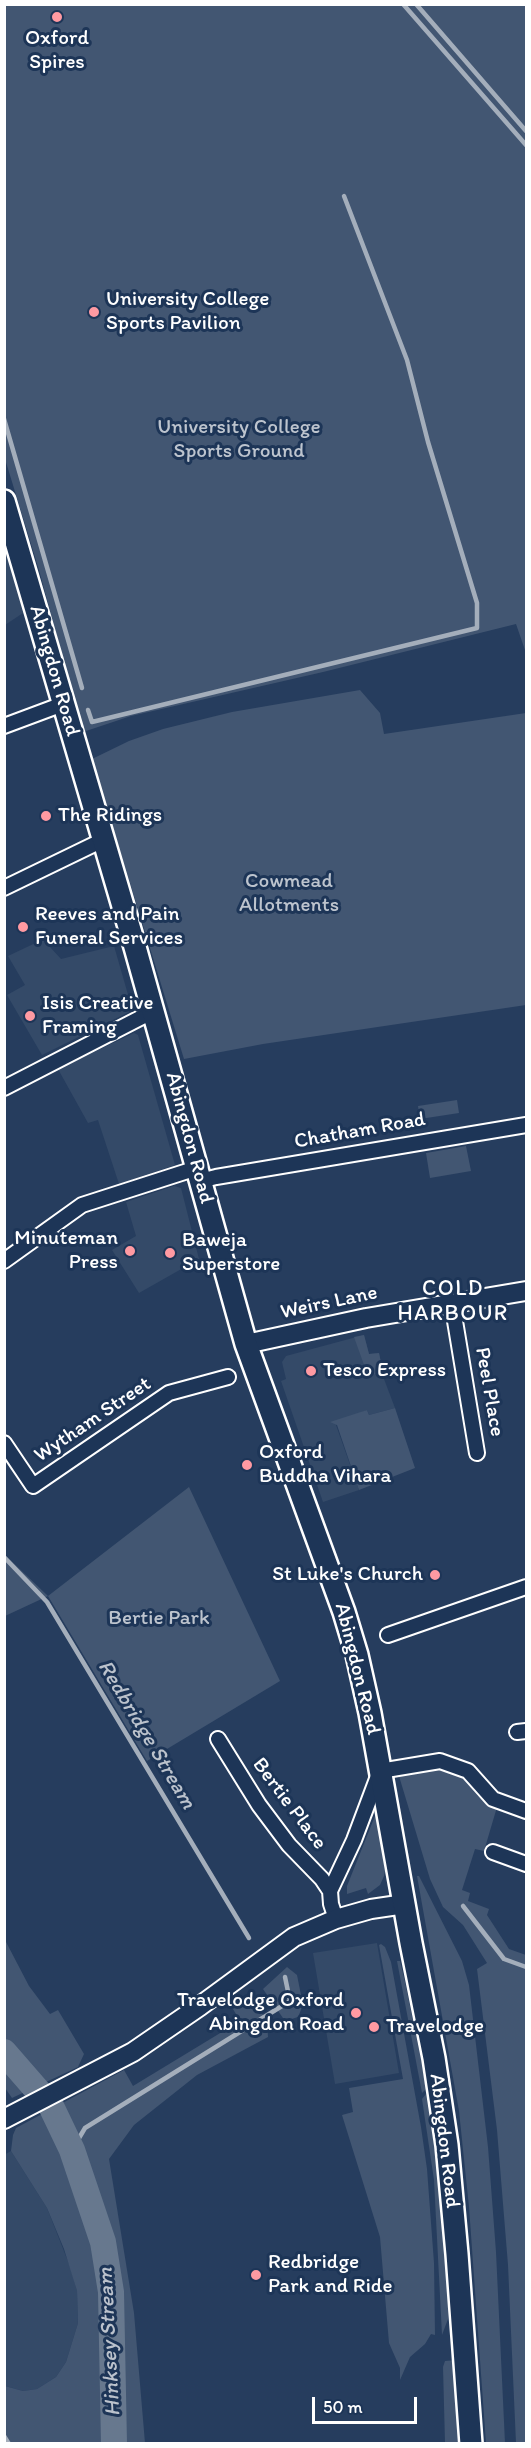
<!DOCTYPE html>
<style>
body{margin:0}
#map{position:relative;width:531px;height:2448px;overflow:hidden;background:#263d5e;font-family:Itim,sans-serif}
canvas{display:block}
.frame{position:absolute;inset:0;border:6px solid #fff;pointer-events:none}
.scale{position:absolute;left:312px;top:2397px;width:105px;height:27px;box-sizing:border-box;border:3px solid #fff;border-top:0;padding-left:8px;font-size:18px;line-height:21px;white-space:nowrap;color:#fff;-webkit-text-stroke:4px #1d3557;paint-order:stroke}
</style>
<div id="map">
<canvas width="531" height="2448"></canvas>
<div class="frame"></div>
<div class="scale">50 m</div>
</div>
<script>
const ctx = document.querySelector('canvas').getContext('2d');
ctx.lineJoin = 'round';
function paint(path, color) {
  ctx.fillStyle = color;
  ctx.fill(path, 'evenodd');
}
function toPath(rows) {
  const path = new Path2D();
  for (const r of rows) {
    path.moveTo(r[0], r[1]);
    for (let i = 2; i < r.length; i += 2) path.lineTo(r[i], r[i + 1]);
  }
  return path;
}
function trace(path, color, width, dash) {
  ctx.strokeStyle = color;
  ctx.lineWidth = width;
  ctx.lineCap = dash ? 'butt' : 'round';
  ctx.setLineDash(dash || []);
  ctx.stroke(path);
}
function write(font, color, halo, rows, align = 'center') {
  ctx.font = font + ' Itim,sans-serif';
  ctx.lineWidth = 6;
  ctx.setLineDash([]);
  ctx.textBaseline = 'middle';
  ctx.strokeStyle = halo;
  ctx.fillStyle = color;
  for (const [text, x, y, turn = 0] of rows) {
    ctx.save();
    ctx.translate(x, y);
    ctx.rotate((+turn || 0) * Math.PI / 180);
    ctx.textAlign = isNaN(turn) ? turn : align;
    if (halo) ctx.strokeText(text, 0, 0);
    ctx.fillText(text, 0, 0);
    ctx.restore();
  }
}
const built = toPath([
 [7,551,23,613,5,625,4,553],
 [46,938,50,947,61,959,114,946,131,1005,129,1012,42,1055,7,995,25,985,8,956],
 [134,1033,138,1035,175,1165,119,1184,98,1120,88,1123,58,1069],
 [174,1186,181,1188,199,1259,139,1293,112,1250,136,1236,126,1202],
 [364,1335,369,1354,379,1353,384,1379,395,1408,369,1415,367,1410,336,1425,359,1490,323,1502,281,1381,286,1379,282,1362,286,1356],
 [377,1943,399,2073,335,2084,313,1953],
 [11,2151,47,2208,71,2269,77,2291,78,2323,66,2362,56,2377,37,2389,23,2391,5,2386,4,2155]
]);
const green = toPath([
 [4,5,526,5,526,653,516,624,323,672,131,716,83,732,39,570,5,459],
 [360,690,380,713,384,734,526,713,526,1005,263,1044,184,1059,92,759,129,741,163,729,232,712],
 [457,1100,459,1113,420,1119,418,1106],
 [466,1146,471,1171,430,1178,426,1153],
 [364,1335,369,1354,379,1353,383,1372,368,1376,354,1337],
 [395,1408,415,1468,359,1490,337,1425,330,1422,367,1410,369,1415],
 [189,1487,280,1681,147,1761,48,1596,5,1616,5,1555,48,1596],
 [444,1768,468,1779,472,1789,478,1796,497,1807,484,1851,475,1849,462,1890,470,1893,468,1901,489,1909,487,1915,509,1949,526,1955,526,2443,516,2443,508,2265,497,2130,477,1969,487,1963,463,1925,443,1907,430,1879,399,1776],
 [375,1816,377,1816,385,1871,384,1876,380,1885,368,1894,366,1888,347,1894,347,1886],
 [417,1876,419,1876,462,1961,469,1985,488,2147,496,2252,505,2443,486,2443,469,2207,459,2111],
 [5,1940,29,1986,50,2014,58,2010,84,2054,78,2067,12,2098,5,2088],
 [381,1944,385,1947,391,1962,421,2127,427,2169,434,2263,435,2335,431,2334,425,2344,410,2357,400,2380,400,2368,389,2343,380,2237,342,2115,353,2112,349,2088,403,2079,379,1945],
 [397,1961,400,1961,405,1982,421,2059,426,2089,422,2093],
 [287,1967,297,1975,303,2005,298,2017,285,2021,263,1989],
 [253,1998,267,2022,268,2037,197,2075,134,2125,109,2159,134,2313,145,2443,5,2443,5,2386,23,2391,37,2389,56,2377,66,2362,78,2323,77,2291,64,2249,47,2208,11,2151,13,2135,16,2128,124,2070,133,2086,240,2021,233,2009],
 [426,2094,439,2174,449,2297,448,2319,442,2335,434,2180,422,2099],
 [457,2360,460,2443,445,2443,443,2367,445,2361]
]);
const stream = toPath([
 [403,4,526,145],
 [416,4,526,131],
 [4,419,82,688],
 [88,710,92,722,477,628,477,603,428,442,407,360,344,196],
 [4,1557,47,1602,249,1938],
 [463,1906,504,1959,526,1967],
 [72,2150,85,2128,290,2001,285,1977],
 [4,2436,9,2444]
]);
const river = toPath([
 [4,2052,51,2106,72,2150,103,2242,111,2292,114,2444]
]);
const street = toPath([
 [4,726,63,704],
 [4,888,103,840],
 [4,1088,142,1017,154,1014],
 [200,1181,216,1177,526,1125],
 [4,1261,82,1205,197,1168],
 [452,1303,477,1453],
 [4,1443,33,1486,169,1393,228,1377],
 [388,1635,526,1587],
 [517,1732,526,1731],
 [218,1739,259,1805,289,1845,322,1879,330,1891],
 [493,1852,526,1864],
 [336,1919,331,1904,330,1891,354,1840,380,1771,440,1761,468,1771,493,1799,526,1811]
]);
const secondary = toPath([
 [246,1344,366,1318,526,1291],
 [4,2119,133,2052,200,2006,294,1937,336,1919,371,1909,405,1904]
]);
const primary = toPath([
 [4,501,135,947,246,1344,344,1612,357,1655,370,1713,411,1943,434,2058,447,2145,457,2254,471,2444]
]);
const markers = [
 [57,17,6,"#ff9aa2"],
 [94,312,6,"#ff9aa2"],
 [46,816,6,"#ff9aa2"],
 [23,927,6,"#ff9aa2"],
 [30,1016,6,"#ff9aa2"],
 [130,1251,6,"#ff9aa2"],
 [170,1253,6,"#ff9aa2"],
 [311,1371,6,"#ff9aa2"],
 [247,1465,6,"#ff9aa2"],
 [435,1575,6,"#ff9aa2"],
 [356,2013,6,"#ff9aa2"],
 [374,2027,6,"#ff9aa2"],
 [256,2275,6,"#ff9aa2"]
];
const poiNames = [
 ["Oxford",57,39,"center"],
 ["Spires",57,63,"center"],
 ["University College",106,300],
 ["Sports Pavilion",106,324],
 ["The Ridings",58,816],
 ["Reeves and Pain",35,915],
 ["Funeral Services",35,939],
 ["Isis Creative",42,1004],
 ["Framing",42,1028],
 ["Minuteman",118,1239,"right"],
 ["Press",118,1263,"right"],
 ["Baweja",182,1241],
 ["Superstore",182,1265],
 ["Tesco Express",323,1371],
 ["Oxford",259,1453],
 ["Buddha Vihara",259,1477],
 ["St Luke's Church",423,1575,"right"],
 ["Travelodge Oxford",344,2001,"right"],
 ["Abingdon Road",344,2025,"right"],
 ["Travelodge",386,2027],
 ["Redbridge",268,2263],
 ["Park and Ride",268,2287]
];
const parkNames = [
 ["University College",239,428],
 ["Sports Ground",239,452],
 ["Cowmead",289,882],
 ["Allotments",289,906],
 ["Bertie Park",159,1619]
];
const streetNames = [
 ["Abingdon Road",54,671,74],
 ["Chatham Road",360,1131,-10],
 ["Abingdon Road",189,1138,75],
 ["Weirs Lane",329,1303,-12],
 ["Peel Place",489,1392,80],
 ["Wytham Street",93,1420,-34],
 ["Abingdon Road",357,1669,76],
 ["Bertie Place",289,1804,53],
 ["Abingdon Road",444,2141,83]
];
const neighbourhoodNames = [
 ["COLD",453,1289],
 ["HARBOUR",453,1314]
];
const waterNames = [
 ["Redbridge Stream",146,1735,59],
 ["Hinksey Stream",110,2342,-93]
];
paint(built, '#344a68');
paint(green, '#425672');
trace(stream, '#a4aebb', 4.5);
trace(river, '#67788e', 26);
trace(street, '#fff', 18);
trace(secondary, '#fff', 22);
trace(primary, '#fff', 26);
trace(street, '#1d3557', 14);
trace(secondary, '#1d3557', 18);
trace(primary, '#1d3557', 21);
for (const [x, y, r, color] of markers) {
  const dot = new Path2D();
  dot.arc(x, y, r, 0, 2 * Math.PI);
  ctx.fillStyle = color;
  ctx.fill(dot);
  trace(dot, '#1d3557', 2);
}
write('21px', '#fff', '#1d3557', poiNames, 'left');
write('21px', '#bdc4ce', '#1d3557', parkNames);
write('21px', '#fff', '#1d3557', streetNames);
ctx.letterSpacing = '1.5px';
write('22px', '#fff', '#1d3557', neighbourhoodNames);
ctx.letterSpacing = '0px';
write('italic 22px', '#bbc2cc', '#1d3557', waterNames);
</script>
